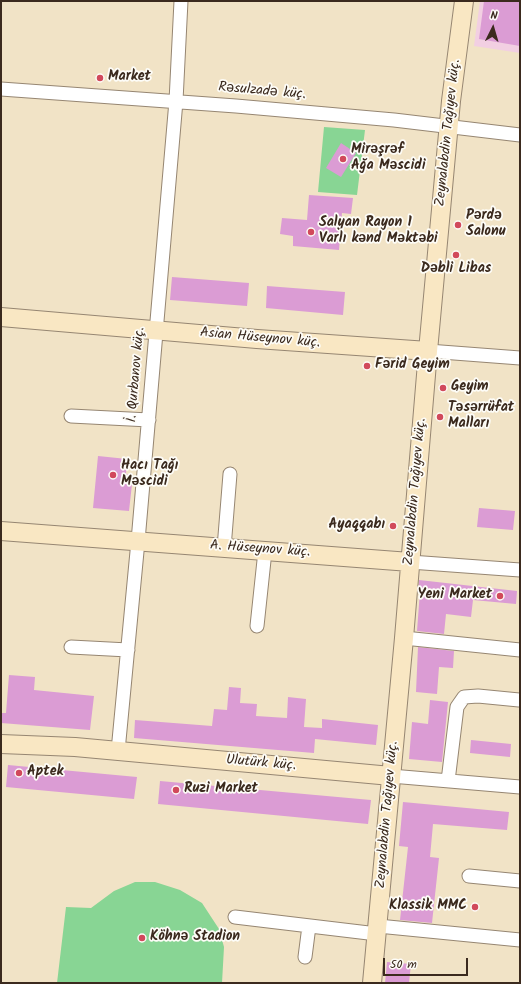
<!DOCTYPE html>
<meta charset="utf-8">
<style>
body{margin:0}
#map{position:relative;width:521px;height:984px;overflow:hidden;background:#f1e3c6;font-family:Kalam,sans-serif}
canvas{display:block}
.frame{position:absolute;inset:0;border:2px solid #3b2a1e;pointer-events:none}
.north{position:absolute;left:473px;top:8px;width:40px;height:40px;-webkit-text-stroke:3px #fdfcf7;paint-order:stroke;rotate:5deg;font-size:11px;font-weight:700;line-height:16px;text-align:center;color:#3b2a1e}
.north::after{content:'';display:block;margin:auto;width:14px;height:18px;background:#3b2a1e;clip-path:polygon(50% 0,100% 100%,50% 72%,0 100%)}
.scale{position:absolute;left:383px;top:958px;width:85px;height:18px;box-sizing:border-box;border:2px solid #3b2a1e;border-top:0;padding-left:5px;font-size:12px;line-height:14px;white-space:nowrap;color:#3b2a1e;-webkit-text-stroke:3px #fdfcf7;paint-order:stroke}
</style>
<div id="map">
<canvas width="521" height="984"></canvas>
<div class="frame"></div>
<div class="north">N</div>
<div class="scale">50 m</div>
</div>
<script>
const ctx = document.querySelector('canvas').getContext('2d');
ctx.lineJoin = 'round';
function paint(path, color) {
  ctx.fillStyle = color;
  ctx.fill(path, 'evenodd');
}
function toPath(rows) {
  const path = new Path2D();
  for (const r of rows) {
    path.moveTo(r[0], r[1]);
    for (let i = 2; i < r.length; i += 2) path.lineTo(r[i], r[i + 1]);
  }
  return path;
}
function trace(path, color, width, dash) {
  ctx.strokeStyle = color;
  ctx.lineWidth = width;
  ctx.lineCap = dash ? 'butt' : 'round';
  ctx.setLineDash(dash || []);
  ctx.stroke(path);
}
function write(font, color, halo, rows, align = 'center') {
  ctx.font = font + ' Kalam,sans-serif';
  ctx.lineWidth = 3.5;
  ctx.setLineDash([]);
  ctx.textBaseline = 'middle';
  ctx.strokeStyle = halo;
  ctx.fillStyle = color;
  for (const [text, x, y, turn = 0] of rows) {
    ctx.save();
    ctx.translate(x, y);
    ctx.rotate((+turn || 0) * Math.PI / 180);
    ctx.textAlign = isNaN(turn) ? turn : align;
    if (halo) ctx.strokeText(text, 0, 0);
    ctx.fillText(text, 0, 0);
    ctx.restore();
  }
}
const built = toPath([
 [480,1,520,1,520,53,474,46]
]);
const green = toPath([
 [324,127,365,130,357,195,318,192],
 [135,882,155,882,180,890,202,903,219,929,224,947,222,983,57,983,66,907,91,908,114,891]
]);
const building = toPath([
 [484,1,520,1,520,46,479,39],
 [341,143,356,153,341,177,326,168],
 [309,195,353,198,351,214,342,213,339,250,293,246,293,236,280,234,282,218,307,220],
 [172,277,249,283,247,306,170,300],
 [267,286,345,292,343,315,266,308],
 [98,456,127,459,126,474,133,475,129,511,93,508],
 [479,508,515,511,513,530,477,527],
 [419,580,517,591,516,604,473,600,471,617,446,614,444,634,417,631,420,591,418,591],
 [418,647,454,651,453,668,439,667,437,694,416,692],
 [9,675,35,677,34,690,94,696,90,730,1,723,1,713,6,713],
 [229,687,241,688,240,703,257,704,256,716,287,718,288,697,306,699,304,727,322,728,322,719,378,725,376,745,315,739,314,753,134,738,135,720,212,726,214,709,227,710],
 [430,700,448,702,442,762,409,759,412,722,428,724],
 [471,740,511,744,510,757,470,753],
 [8,765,137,777,134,799,6,787],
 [160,781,371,800,368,824,158,804],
 [403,802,509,812,507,830,433,824,430,857,439,858,432,923,400,920,408,847,399,846],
 [387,962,411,964,409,983,385,983]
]);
const street = toPath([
 [1,89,236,106,394,120,520,135],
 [428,351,520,358],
 [71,416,149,420],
 [224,548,230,474],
 [410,562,520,570],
 [257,626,265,551],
 [404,638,520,650],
 [71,647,128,650],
 [118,751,138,541,176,101,181,1],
 [391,776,520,787],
 [448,781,457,707,464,697,478,696,519,700],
 [469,876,520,881],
 [235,917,377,934],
 [378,926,520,940],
 [305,957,309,926]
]);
const secondary = toPath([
 [1,317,257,339,428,351],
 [1,531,410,562],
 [1,744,75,747,391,776],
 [372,983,404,638,428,351,451,101,464,1]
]);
const markers = [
 [100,78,4,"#d1495b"],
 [343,159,4,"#d1495b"],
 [458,225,4,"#d1495b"],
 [311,232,4,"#d1495b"],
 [456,255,4,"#d1495b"],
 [367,366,4,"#d1495b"],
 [443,388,4,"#d1495b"],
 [440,417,4,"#d1495b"],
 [113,475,4,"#d1495b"],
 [393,526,4,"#d1495b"],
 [500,596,4,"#d1495b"],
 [19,773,4,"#d1495b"],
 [176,790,4,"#d1495b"],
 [475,907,4,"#d1495b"],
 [142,938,4,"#d1495b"]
];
const poiNames = [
 ["Market",108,78],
 ["Mirəşrəf",351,151],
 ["Ağa Məscidi",351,167],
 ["Pərdə",466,217],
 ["Salonu",466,233],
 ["Salyan Rayon 1",319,224],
 ["Varlı kənd Məktəbi",319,240],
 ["Dəbli Libas",456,270,"center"],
 ["Fərid Geyim",375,366],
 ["Geyim",451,388],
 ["Təsərrüfat",448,409],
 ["Malları",448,425],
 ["Hacı Tağı",121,467],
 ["Məscidi",121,483],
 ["Ayaqqabı",385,526,"right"],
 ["Yeni Market",492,596,"right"],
 ["Aptek",27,773],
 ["Ruzi Market",184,790],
 ["Klassik MMC",467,907,"right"],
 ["Köhnə Stadion",150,938]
];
const streetNames = [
 ["Rəsulzadə küç.",262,92,5],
 ["Zeynalabdin Tağıyev küç.",449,133,-84],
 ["Asian Hüseynov küç.",260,339,5],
 ["İ. Qurbanov küç.",137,375,-85],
 ["Zeynalabdin Tağıyev küç.",416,492,-85],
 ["A. Hüseynov küç.",260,550,4],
 ["Ulutürk küç.",261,764,5],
 ["Zeynalabdin Tağıyev küç.",388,815,-85]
];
paint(built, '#f2cfe2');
paint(green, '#88d594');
paint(building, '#db9cd4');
trace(street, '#968672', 15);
trace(secondary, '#968672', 20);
trace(street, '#fff', 13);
trace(secondary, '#f9e7c3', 18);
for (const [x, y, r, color] of markers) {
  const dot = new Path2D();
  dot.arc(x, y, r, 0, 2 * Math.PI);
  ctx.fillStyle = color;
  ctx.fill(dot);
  trace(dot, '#fdfcf7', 1.5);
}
write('bold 14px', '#3b2a1e', '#fdfcf7', poiNames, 'left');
write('14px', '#3b2a1e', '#fdfcf7', streetNames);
</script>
